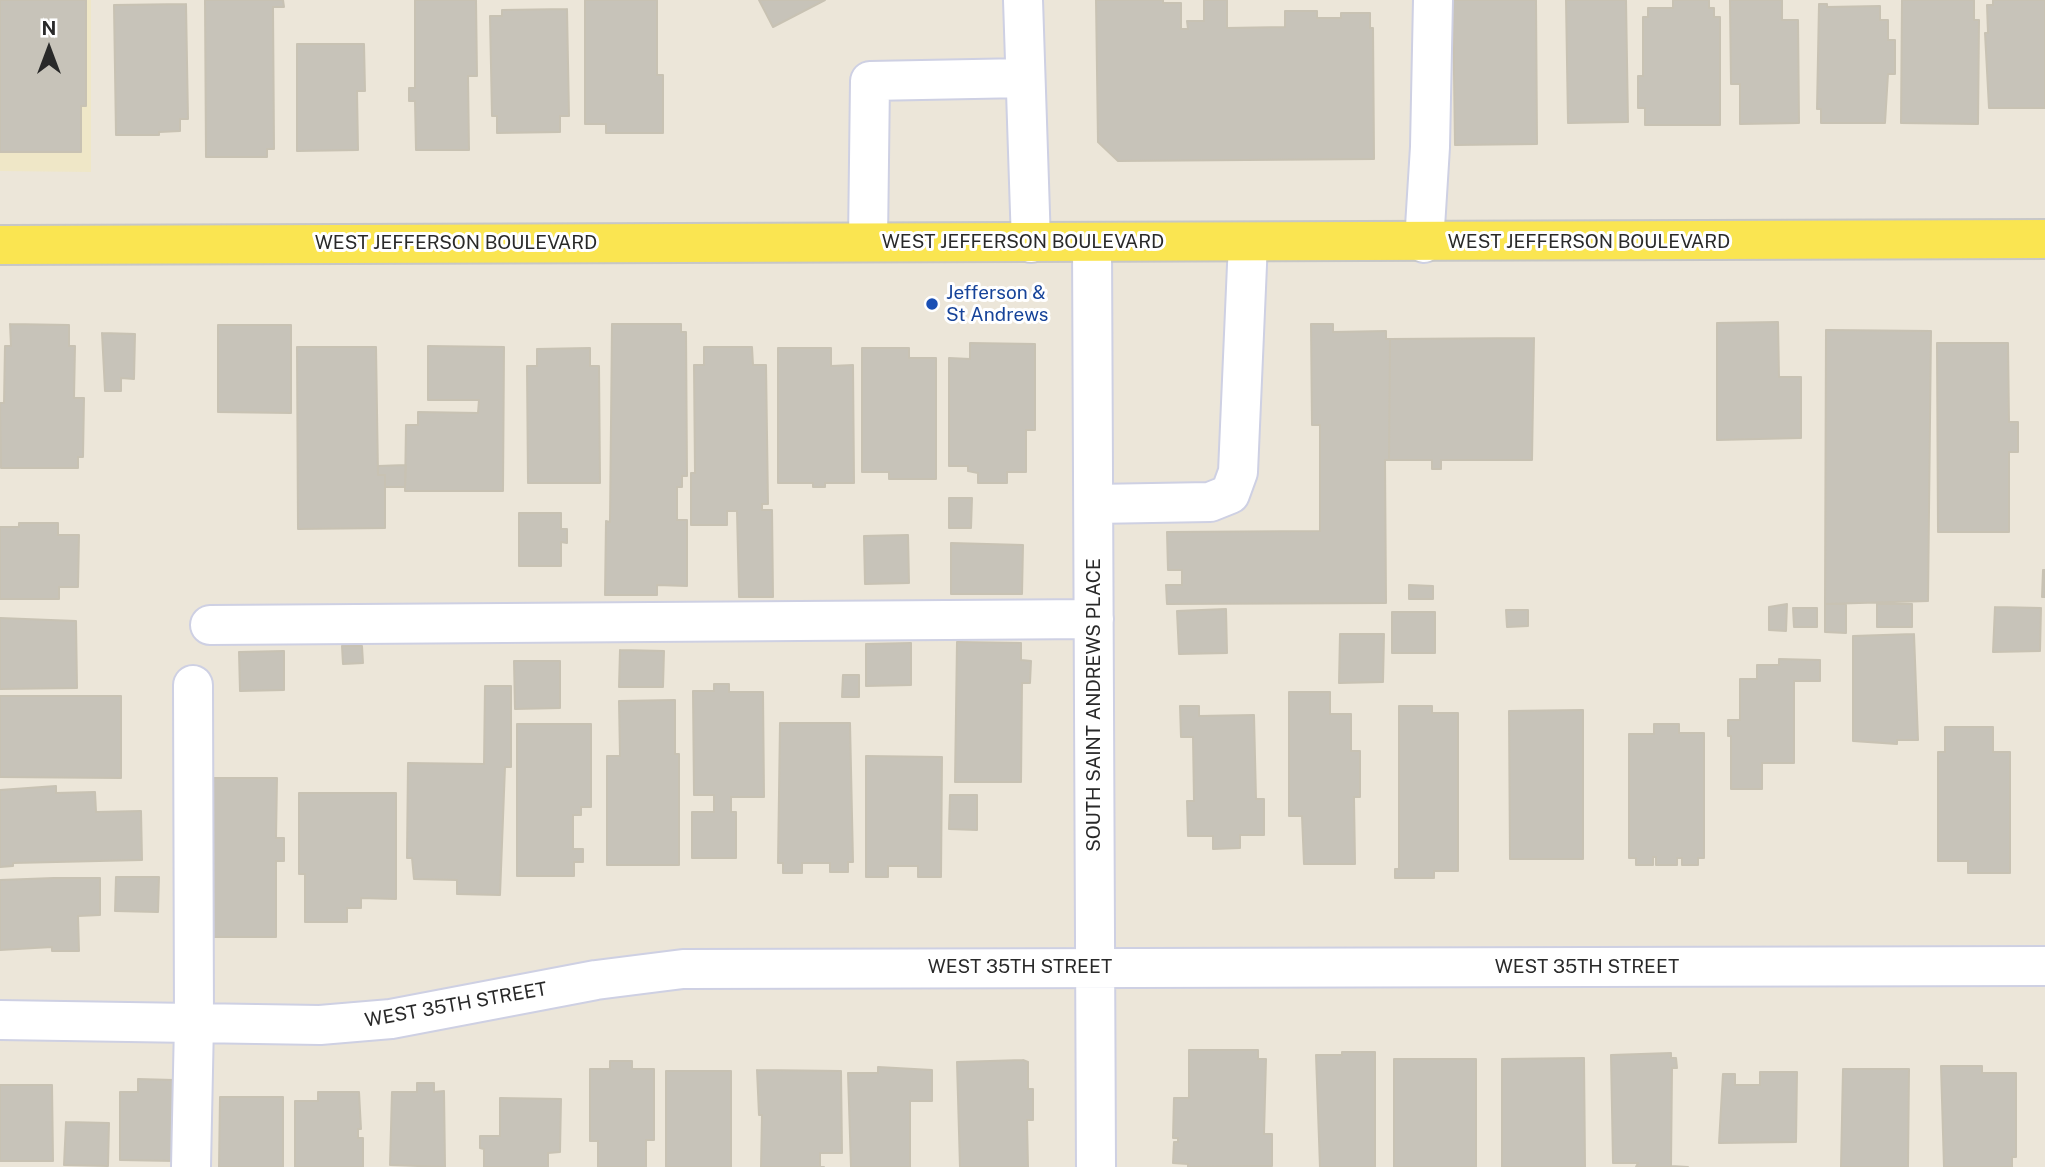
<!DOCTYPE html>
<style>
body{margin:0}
#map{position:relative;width:2045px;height:1167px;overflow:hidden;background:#ece6d9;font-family:"Public Sans",sans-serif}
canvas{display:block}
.north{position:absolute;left:14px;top:14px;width:70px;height:70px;-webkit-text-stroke:5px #fff;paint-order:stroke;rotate:0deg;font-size:19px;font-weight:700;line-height:28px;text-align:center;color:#292929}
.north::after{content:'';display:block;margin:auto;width:24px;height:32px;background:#292929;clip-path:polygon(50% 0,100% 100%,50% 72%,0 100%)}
</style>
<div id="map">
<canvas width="2045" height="1167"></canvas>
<div class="north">N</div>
</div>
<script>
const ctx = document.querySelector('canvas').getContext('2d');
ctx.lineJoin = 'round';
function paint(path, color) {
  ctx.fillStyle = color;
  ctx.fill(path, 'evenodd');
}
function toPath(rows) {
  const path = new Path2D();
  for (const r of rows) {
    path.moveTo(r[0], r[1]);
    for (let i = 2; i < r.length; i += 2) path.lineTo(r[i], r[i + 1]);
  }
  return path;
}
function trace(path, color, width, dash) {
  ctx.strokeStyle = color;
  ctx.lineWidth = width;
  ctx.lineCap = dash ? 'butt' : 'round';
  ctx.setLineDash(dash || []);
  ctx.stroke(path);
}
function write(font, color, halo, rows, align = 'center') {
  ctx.font = font + ' "Public Sans",sans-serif';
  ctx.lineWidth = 6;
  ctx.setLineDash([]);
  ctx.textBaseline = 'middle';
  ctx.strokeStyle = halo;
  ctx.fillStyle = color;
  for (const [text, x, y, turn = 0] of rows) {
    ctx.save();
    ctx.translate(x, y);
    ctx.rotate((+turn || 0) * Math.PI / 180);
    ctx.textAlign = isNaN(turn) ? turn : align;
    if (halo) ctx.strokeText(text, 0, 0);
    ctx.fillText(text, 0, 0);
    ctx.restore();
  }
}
const education = toPath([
 [0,0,91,0,91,172,0,171]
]);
const building = toPath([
 [0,0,86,0,86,106,81,106,81,152,0,152,0,0],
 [205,0,283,0,284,7,273,7,274,149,267,149,267,157,206,157,205,0],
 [415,0,476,0,477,76,468,76,469,150,416,150,415,101,409,101,409,88,415,88,415,0],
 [585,0,657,0,657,75,663,75,663,133,606,133,606,124,585,124,585,0],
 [759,0,825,0,773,27,759,0],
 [1096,0,1163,0,1163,3,1181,3,1181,29,1188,29,1187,21,1204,21,1204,0,1227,0,1227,28,1285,27,1285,11,1317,11,1317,18,1341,18,1341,13,1370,13,1370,28,1373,28,1374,159,1118,161,1098,142,1096,0],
 [1453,0,1536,0,1537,144,1455,145,1453,0],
 [1566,0,1626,0,1628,122,1568,123,1566,0],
 [1673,0,1709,0,1709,8,1714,8,1714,17,1720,17,1720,125,1645,125,1645,108,1638,108,1638,76,1643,76,1643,17,1648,17,1648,8,1673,8,1673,0],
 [1730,0,1782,0,1782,20,1798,20,1799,123,1740,124,1740,84,1731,84,1730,0],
 [1902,0,1974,0,1974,20,1979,20,1978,124,1901,123,1902,0],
 [1993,0,2045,0,2045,108,1989,108,1985,33,1988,33,1987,5,1993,5,1993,0],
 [186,4,188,119,180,119,180,131,159,132,159,135,116,135,114,5,186,4],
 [1819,4,1827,4,1827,7,1880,6,1880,20,1888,20,1888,40,1895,40,1895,74,1888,74,1885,123,1821,123,1821,109,1817,109,1819,4],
 [567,9,569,116,560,116,560,132,497,133,497,116,492,116,490,16,502,16,502,10,567,9],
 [297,44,364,44,365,91,357,91,358,150,297,151,297,44],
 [1778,322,1779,377,1801,377,1801,438,1717,440,1717,323,1778,322],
 [10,324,69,325,69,346,75,346,74,398,84,398,83,457,78,457,78,468,1,468,0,403,4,403,5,346,11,346,10,324],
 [612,324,681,324,681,332,686,332,687,476,682,476,682,487,677,487,677,520,687,520,687,586,657,585,657,595,605,595,606,521,610,522,612,324],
 [1311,324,1333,324,1333,332,1386,331,1386,339,1390,339,1389,460,1385,460,1386,603,1167,604,1166,585,1182,585,1182,570,1168,570,1167,532,1320,531,1320,425,1312,425,1311,324],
 [218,325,291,325,291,413,218,412,218,325],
 [1826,330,1931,331,1928,601,1825,604,1826,330],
 [102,333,135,334,134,379,121,378,121,391,105,391,102,333],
 [1534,338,1532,460,1441,460,1441,469,1432,469,1432,460,1389,460,1390,339,1534,338],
 [970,343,1035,344,1035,430,1026,430,1026,472,1007,472,1007,483,978,483,978,473,968,471,968,466,949,466,949,358,970,359,970,343],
 [1937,343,2008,343,2009,422,2018,422,2018,452,2009,452,2009,532,1938,532,1937,343],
 [428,346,504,347,503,491,405,491,406,425,418,425,418,412,478,413,479,400,428,400,428,346],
 [297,347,376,347,378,475,385,475,385,528,298,529,297,347],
 [704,347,752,347,753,365,766,365,768,504,762,504,762,510,772,510,773,597,739,597,737,511,727,511,727,525,691,525,691,473,695,473,694,365,704,365,704,347],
 [590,348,590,366,599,366,600,483,528,483,527,366,537,366,537,349,590,348],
 [778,348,831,348,831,366,853,365,854,483,825,483,825,487,813,487,813,483,778,483,778,348],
 [862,348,909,348,909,358,936,358,936,479,889,479,889,472,862,472,862,348],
 [406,465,405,487,385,487,385,475,378,475,378,466,406,465],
 [949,498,972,498,971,528,949,528,949,498],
 [519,513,561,513,561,529,567,529,567,543,561,542,561,566,519,566,519,513],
 [19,523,58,523,58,535,79,535,78,587,59,587,59,599,0,599,0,527,19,527,19,523],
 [908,535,909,583,865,584,864,536,908,535],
 [951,543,1023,545,1022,594,951,594,951,543],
 [2043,570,2045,570,2045,597,2042,597,2043,570],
 [1409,585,1433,586,1433,599,1409,599,1409,585],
 [1787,604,1786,631,1769,630,1769,607,1787,604],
 [1825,604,1846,604,1846,633,1825,632,1825,604],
 [1877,604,1912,604,1912,627,1877,627,1877,604],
 [1995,607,2041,608,2040,651,1993,652,1995,607],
 [1793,608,1817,608,1817,627,1794,627,1793,608],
 [1226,609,1227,653,1179,654,1177,611,1226,609],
 [1506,610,1528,610,1528,626,1507,627,1506,610],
 [1392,612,1435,612,1435,653,1392,653,1392,612],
 [0,618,76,621,77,688,0,689,0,618],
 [1340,634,1384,634,1383,682,1339,683,1340,634],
 [1914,634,1918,740,1897,740,1897,744,1853,741,1853,636,1914,634],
 [957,642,1021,643,1021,660,1031,661,1030,683,1022,683,1021,782,955,782,957,642],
 [911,643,911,685,866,686,866,644,911,643],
 [342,646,362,646,363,663,343,664,342,646],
 [620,650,664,651,663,687,619,687,620,650],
 [284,651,284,690,240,691,239,652,284,651],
 [1779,659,1820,660,1820,681,1794,681,1794,763,1762,763,1762,789,1731,789,1731,736,1728,736,1728,720,1740,720,1740,679,1757,679,1757,665,1779,665,1779,659],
 [514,661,560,661,560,708,515,709,514,661],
 [843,675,859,675,859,697,842,697,843,675],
 [714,684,729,684,729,692,763,692,764,797,731,797,731,812,736,812,736,858,692,858,692,812,714,812,714,795,694,795,693,691,714,691,714,684],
 [485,686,511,686,511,767,505,767,500,895,457,894,457,880,414,879,412,858,407,858,408,763,484,764,485,686],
 [1289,692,1330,692,1330,714,1351,714,1351,751,1360,751,1360,797,1354,797,1355,864,1304,864,1302,816,1289,816,1289,692],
 [0,696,121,696,121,778,0,777,0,696],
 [675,700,675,754,679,754,679,865,607,865,607,756,620,756,619,701,675,700],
 [1180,706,1199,706,1199,716,1254,715,1256,799,1264,799,1264,835,1240,835,1240,848,1213,849,1213,836,1188,836,1187,801,1194,801,1193,737,1181,737,1180,706],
 [1399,706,1432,706,1432,713,1458,713,1458,871,1434,871,1434,878,1395,878,1395,869,1399,869,1399,706],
 [1583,710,1583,859,1510,859,1509,711,1583,710],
 [780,723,850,723,853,862,848,862,848,872,830,872,830,863,802,863,802,873,783,873,783,863,778,863,780,723],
 [517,724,591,724,591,807,581,807,581,815,573,815,573,849,583,849,583,862,574,862,574,876,517,876,517,724],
 [1654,724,1679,724,1679,733,1704,733,1704,858,1698,858,1698,865,1682,865,1682,858,1677,858,1677,865,1656,865,1656,857,1653,857,1653,865,1636,865,1636,858,1629,858,1629,734,1654,734,1654,724],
 [1945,727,1993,727,1993,752,2010,752,2010,873,1968,873,1968,861,1938,861,1938,752,1945,752,1945,727],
 [866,756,942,757,941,877,918,877,918,866,888,866,888,877,866,877,866,756],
 [210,778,277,778,276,838,284,838,284,861,276,861,276,937,207,937,210,778],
 [56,786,56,793,95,792,96,812,141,811,142,860,13,863,13,866,0,867,0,790,56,786],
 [299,793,396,793,396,899,361,898,361,908,347,908,347,922,305,922,305,874,299,874,299,793],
 [950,795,977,795,977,830,949,829,950,795],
 [116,877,159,877,158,912,115,911,116,877],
 [54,878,100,878,100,915,78,916,79,951,52,951,52,947,0,950,0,880,54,878],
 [1189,1050,1258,1050,1258,1059,1266,1059,1264,1134,1272,1134,1272,1166,1188,1167,1188,1164,1173,1163,1174,1142,1178,1142,1178,1138,1173,1138,1174,1098,1189,1098,1189,1050],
 [1342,1052,1375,1052,1375,1167,1320,1167,1316,1055,1342,1055,1342,1052],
 [1671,1053,1671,1058,1676,1058,1677,1068,1672,1068,1671,1166,1688,1167,1636,1167,1638,1163,1613,1163,1611,1055,1671,1053],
 [1584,1058,1585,1167,1502,1167,1502,1059,1584,1058],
 [1394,1059,1476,1059,1476,1167,1394,1167,1394,1059],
 [1023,1060,1028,1062,1028,1089,1033,1089,1033,1120,1027,1120,1028,1167,960,1167,957,1062,1023,1060],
 [610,1061,632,1061,632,1069,654,1069,654,1140,646,1140,646,1167,598,1167,598,1141,590,1141,590,1069,610,1069,610,1061],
 [1941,1066,1982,1066,1982,1073,2016,1073,2016,1157,2012,1157,2012,1167,1944,1167,1941,1066],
 [878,1067,932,1070,932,1101,910,1101,910,1167,851,1167,848,1073,878,1073,878,1067],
 [1843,1069,1909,1069,1908,1167,1841,1167,1843,1069],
 [757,1070,841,1071,842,1153,820,1153,820,1167,824,1167,761,1167,762,1115,759,1115,757,1070],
 [666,1071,731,1071,731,1167,666,1167,666,1071],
 [1760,1072,1797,1072,1796,1142,1719,1143,1723,1074,1735,1074,1735,1085,1760,1085,1760,1072],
 [138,1079,174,1080,175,1161,120,1160,120,1092,138,1092,138,1079],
 [417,1083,434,1083,434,1092,444,1091,445,1167,390,1165,392,1092,417,1092,417,1083],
 [0,1085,52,1085,53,1161,0,1161,0,1085],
 [318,1092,359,1092,361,1129,358,1129,358,1138,363,1138,363,1167,295,1167,295,1101,318,1101,318,1092],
 [220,1097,283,1097,283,1167,219,1167,220,1097],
 [500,1098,561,1099,560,1152,548,1153,548,1167,484,1167,484,1149,480,1148,480,1136,500,1136,500,1098],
 [66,1122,109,1123,108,1166,64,1165,66,1122]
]);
const minor = toPath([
 [1023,0,1031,243],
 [868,241,870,81,1025,78],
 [1424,243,1430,147,1433,0],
 [1092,244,1096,1167],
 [1094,504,1210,502,1230,494,1238,472,1248,242],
 [210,625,1094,619],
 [0,1020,320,1025,391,1019,596,980,683,969,2045,966],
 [191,1167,194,1023,193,685]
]);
const major = toPath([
 [0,245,2045,239]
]);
const markers = [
 [932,304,7,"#1a4fb4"]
];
const streetNames = [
 ["WEST JEFFERSON BOULEVARD",1023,242],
 ["WEST JEFFERSON BOULEVARD",1589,242],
 ["WEST JEFFERSON BOULEVARD",456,243],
 ["SOUTH SAINT ANDREWS PLACE",1094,705,-90],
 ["WEST 35TH STREET",1020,967],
 ["WEST 35TH STREET",1587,967],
 ["WEST 35TH STREET",456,1005,-10]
];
const transitNames = [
 ["Jefferson &",946,293],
 ["St Andrews",946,315]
];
paint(education, '#efe7c7');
paint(building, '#c7c3b9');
trace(building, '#c8c2b3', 2);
trace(minor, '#ced0e3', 42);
trace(major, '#c7c7c7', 42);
trace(minor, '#fff', 38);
trace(major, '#fae551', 38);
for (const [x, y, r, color] of markers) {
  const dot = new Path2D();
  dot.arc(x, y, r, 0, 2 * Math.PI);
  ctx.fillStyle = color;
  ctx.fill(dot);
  trace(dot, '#fff', 2.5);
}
write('19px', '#292929', '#fff', streetNames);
write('19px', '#164399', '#fff', transitNames, 'left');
</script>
